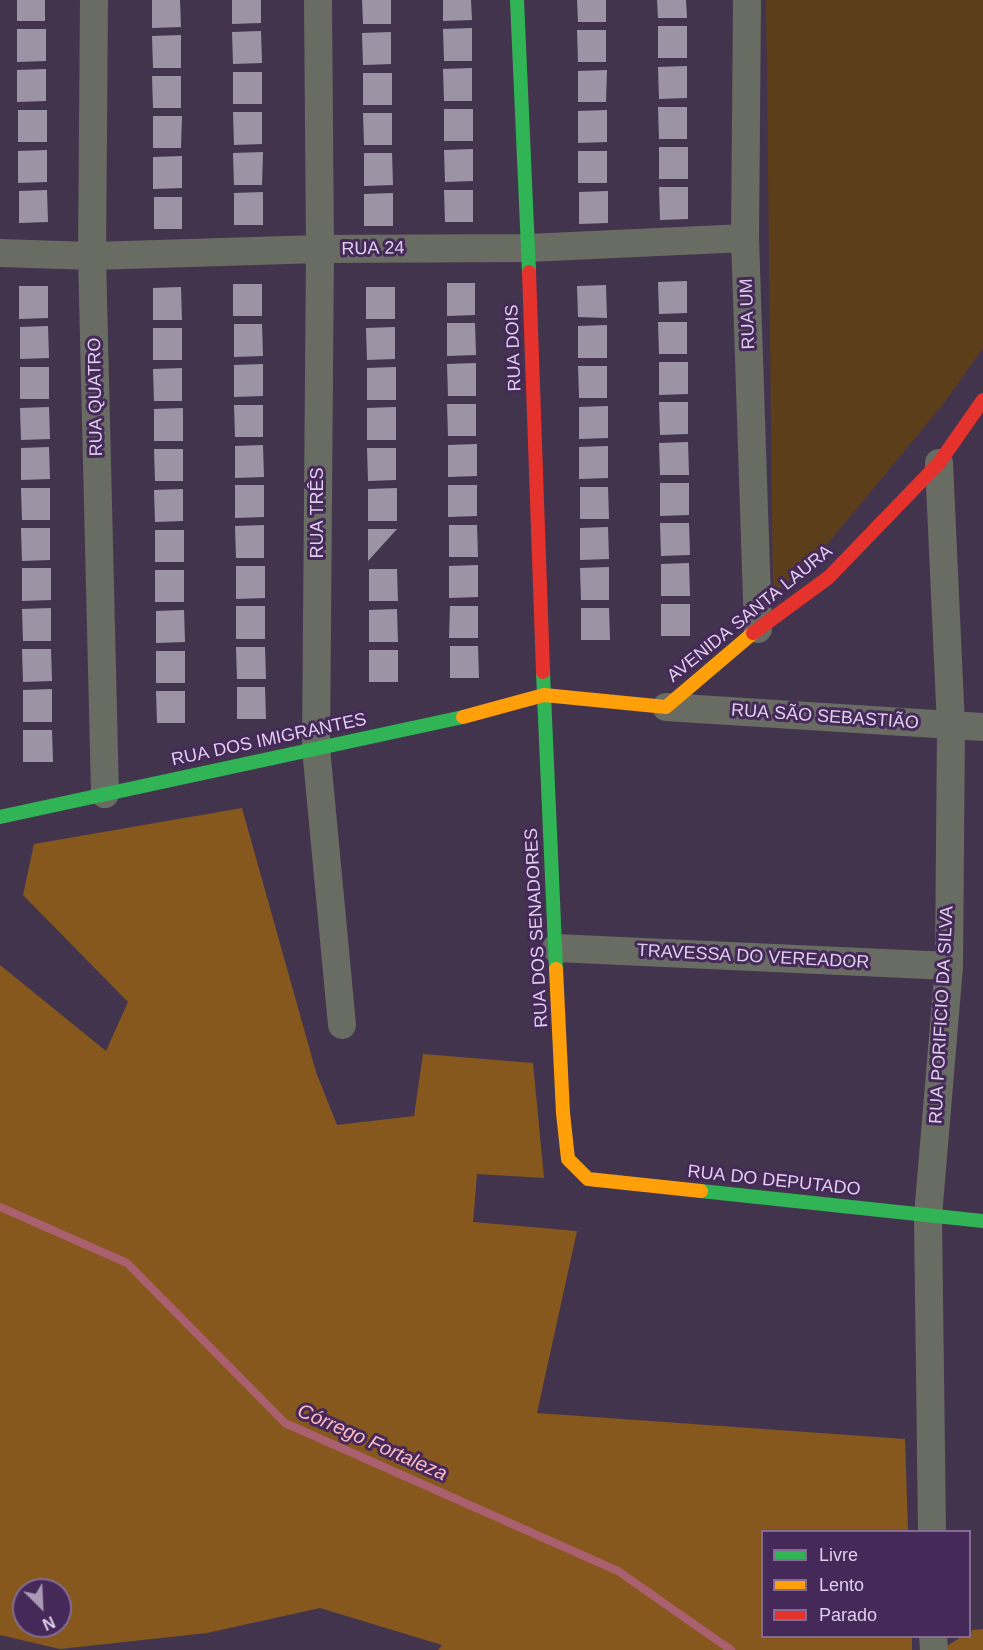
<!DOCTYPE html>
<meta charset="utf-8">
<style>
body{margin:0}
#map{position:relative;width:983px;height:1650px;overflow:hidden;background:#43344e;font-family:Arial,sans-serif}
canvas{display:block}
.legend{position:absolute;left:761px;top:1530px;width:210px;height:108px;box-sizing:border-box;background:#452959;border:2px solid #836b94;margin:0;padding:8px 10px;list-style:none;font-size:18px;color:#dfcfec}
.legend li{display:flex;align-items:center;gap:12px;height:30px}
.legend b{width:30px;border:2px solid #836b94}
.north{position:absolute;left:12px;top:1578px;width:60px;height:60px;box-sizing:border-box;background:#452959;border:2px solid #836b94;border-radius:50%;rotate:156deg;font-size:16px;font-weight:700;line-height:24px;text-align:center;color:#dfcfec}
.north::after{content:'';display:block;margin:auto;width:21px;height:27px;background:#a899b5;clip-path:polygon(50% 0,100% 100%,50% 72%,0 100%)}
</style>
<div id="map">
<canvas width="983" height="1650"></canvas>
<ul class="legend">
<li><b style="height:8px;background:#30b455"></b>Livre</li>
<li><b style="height:8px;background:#ff9f0a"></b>Lento</li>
<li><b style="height:8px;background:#e5322d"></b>Parado</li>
</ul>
<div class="north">N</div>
</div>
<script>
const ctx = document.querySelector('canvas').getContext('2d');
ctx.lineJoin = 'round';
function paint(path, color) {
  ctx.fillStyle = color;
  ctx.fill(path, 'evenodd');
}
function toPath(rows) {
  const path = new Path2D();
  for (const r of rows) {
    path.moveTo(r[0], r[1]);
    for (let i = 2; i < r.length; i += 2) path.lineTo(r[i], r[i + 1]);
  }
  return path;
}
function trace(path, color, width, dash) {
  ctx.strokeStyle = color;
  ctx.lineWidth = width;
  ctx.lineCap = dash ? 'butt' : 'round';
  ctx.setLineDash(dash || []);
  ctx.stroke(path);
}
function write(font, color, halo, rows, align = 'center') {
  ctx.font = font + ' Arial,sans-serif';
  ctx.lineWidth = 6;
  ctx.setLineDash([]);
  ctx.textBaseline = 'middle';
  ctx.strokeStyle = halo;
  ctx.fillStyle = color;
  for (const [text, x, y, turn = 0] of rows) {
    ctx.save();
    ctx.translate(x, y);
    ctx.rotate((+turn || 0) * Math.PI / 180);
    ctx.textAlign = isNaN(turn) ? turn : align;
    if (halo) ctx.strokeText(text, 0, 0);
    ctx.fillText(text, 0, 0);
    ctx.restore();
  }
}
const green = toPath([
 [766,0,983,0,983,348,944,403,824,548,773,595]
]);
const forest = toPath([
 [242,808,316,1072,337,1125,414,1116,423,1054,533,1063,544,1178,477,1174,473,1222,577,1231,537,1413,905,1439,908,1531,762,1532,762,1636,912,1637,912,1650,438,1650,442,1645,320,1608,207,1633,60,1649,0,1635,0,965,106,1051,128,1002,23,895,34,844],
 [24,1590,60,1590,60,1626,24,1626],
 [983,1629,983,1650,947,1650,947,1646,961,1637,970,1636,972,1630]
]);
const stream = toPath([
 [0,1207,127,1263,285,1423,618,1571,731,1650]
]);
const building = toPath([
 [17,0,45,0,45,21,17,21],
 [152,0,180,0,181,27,152,28],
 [232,0,261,0,261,23,232,24],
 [362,0,391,0,391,24,363,24],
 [443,0,471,0,472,20,443,21],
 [577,0,606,0,606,22,578,22],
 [657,0,686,0,687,18,658,18],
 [658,26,687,26,687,58,658,58],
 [472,28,472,61,444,61,443,29],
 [17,29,46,29,46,61,17,62],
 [577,30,606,30,606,62,578,62],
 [261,31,262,63,233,64,232,32],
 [391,32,391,64,363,65,362,33],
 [181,35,181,68,153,68,152,36],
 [687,66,687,98,659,99,658,67],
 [472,68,472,101,444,101,443,69],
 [46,69,46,101,17,102,17,70],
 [607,70,606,102,578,102,578,71],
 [233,72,262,72,262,104,233,104],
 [363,73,392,73,392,105,363,105],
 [152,76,181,76,181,108,153,108],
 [658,107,687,107,687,139,659,139],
 [444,109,473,109,473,141,444,141],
 [18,110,47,110,47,142,18,142],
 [607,110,607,142,578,143,578,111],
 [233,112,262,112,262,144,234,145],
 [363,113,392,113,392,145,364,145],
 [153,116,182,116,181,148,153,148],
 [659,147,688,147,688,179,659,179],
 [473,149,473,181,445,182,444,150],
 [47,150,47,182,18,183,18,151],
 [578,151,607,151,607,183,578,183],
 [263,152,262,185,234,185,233,153],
 [364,153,392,153,393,185,364,186],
 [182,156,182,188,153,189,153,157],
 [659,187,688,187,688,219,660,220],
 [47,190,48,222,19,223,19,191],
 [444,190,473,190,473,222,445,222],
 [608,191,608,223,579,224,579,192],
 [263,192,263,225,234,225,234,193],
 [393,193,393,226,364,226,364,194],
 [154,197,182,197,182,229,154,229],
 [687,281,687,313,659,314,658,282],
 [447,283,475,283,475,315,447,316],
 [233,284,262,284,262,316,233,316],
 [606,285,607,318,578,317,577,286],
 [19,286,48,286,48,318,19,319],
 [181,287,182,320,153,320,153,288],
 [366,287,395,287,395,319,366,319],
 [658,322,687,322,687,354,659,354],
 [447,323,475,323,476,355,447,356],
 [234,324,262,324,263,356,234,357],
 [607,325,607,358,578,358,578,326],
 [48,326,49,358,20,359,20,327],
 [395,327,395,359,367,360,366,328],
 [153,328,182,328,182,360,153,360],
 [659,362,688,362,688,394,659,395],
 [476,363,476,396,448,396,447,364],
 [263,364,263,396,234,397,234,365],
 [578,366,607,366,607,398,579,398],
 [20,367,49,367,49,399,20,399],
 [396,367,396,400,367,400,367,368],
 [182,368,182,401,154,401,153,369],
 [659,402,688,402,688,434,660,435],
 [447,404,476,404,476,436,448,436],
 [234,405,263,405,263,437,235,437],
 [608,406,608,438,579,439,579,407],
 [49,407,50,439,21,440,20,408],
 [396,407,396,440,367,440,367,408],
 [183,408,183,441,154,441,154,409],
 [688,442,689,475,660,475,659,443],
 [477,444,477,476,448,477,448,445],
 [263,445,264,477,235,478,235,446],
 [608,446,608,478,579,479,579,447],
 [49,447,50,479,21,480,21,448],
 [367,448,396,448,396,480,368,481],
 [154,449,183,449,183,481,155,481],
 [660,483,689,483,689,515,660,516],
 [235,485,264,485,264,517,235,518],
 [448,485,477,485,477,516,448,517],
 [580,487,608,487,609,519,580,519],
 [21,488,50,488,50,520,22,520],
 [397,488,397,521,368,521,368,489],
 [183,489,183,521,155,522,154,490],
 [660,523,689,523,690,555,661,556],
 [264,525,264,558,236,558,235,526],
 [449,525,477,525,478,557,449,557],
 [608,527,609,559,580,560,580,528],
 [21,528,50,528,50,560,22,561],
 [368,529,397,529,368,561],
 [155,530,184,530,184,562,155,562],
 [689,563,690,596,661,596,661,564],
 [478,565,478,597,449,598,449,566],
 [236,566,265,566,265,598,236,599],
 [609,567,609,600,581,600,580,568],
 [22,568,51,568,51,600,22,601],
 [369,569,397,569,398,601,369,601],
 [155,570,184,570,184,602,155,602],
 [661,604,690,604,690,636,661,636],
 [236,606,265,606,265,639,236,639],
 [450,606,478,606,478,638,449,638],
 [51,608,51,641,23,641,22,609],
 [581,608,609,608,610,640,581,640],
 [397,609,398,642,369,642,369,610],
 [184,610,185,642,156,643,156,611],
 [450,646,478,646,479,678,450,678],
 [236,647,265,647,266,679,237,679],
 [22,649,51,649,52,681,23,682],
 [369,650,398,650,398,682,369,682],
 [156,651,185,651,185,683,156,683],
 [237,687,265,687,266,719,237,719],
 [52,689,52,722,23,722,23,690],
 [156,691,185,691,185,723,157,723],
 [23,730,52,730,53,762,23,762]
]);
const street = toPath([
 [94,0,92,256,105,794],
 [318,0,320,249,316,748,342,1025],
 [747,0,745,238,758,629],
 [0,253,92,256,320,249,528,248,745,238],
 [666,707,983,727],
 [556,948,949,966],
 [932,1532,928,1216,949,966,951,726,939,463],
 [933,1636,934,1650]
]);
const fast = toPath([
 [517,0,529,272],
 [543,672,556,969],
 [0,817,463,717],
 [701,1191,983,1221]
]);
const slow = toPath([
 [463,717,544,695,666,707,753,633],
 [556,969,563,1113,568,1159,588,1179,701,1191]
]);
const jam = toPath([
 [529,272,543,672],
 [753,633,829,577,939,463,983,400]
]);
const streetNames = [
 ["RUA 24",373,249,-1],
 ["RUA UM",748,314,-92],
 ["RUA DOIS",514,348,-92],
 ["RUA QUATRO",96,397,-91],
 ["RUA TRÊS",318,513,-90],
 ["AVENIDA SANTA LAURA",750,614,-39],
 ["RUA SÃO SEBASTIÃO",825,717,4],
 ["RUA DOS IMIGRANTES",269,740,-12],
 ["RUA DOS SENADORES",537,928,-93],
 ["TRAVESSA DO VEREADOR",753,957,3],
 ["RUA PORIFICIO DA SILVA",942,1015,-87],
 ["RUA DO DEPUTADO",774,1181,6]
];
const waterNames = [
 ["Córrego Fortaleza",372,1443,24]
];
paint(green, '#5d3e1a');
paint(forest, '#86581e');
trace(stream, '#ab606f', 8);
paint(building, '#9c94a5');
trace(street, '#686c62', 28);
trace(fast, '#30b455', 14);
trace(slow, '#ff9f0a', 14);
trace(jam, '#e5322d', 14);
write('18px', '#dfcfec', '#452959', streetNames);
write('italic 20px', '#feb9c2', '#452959', waterNames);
</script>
